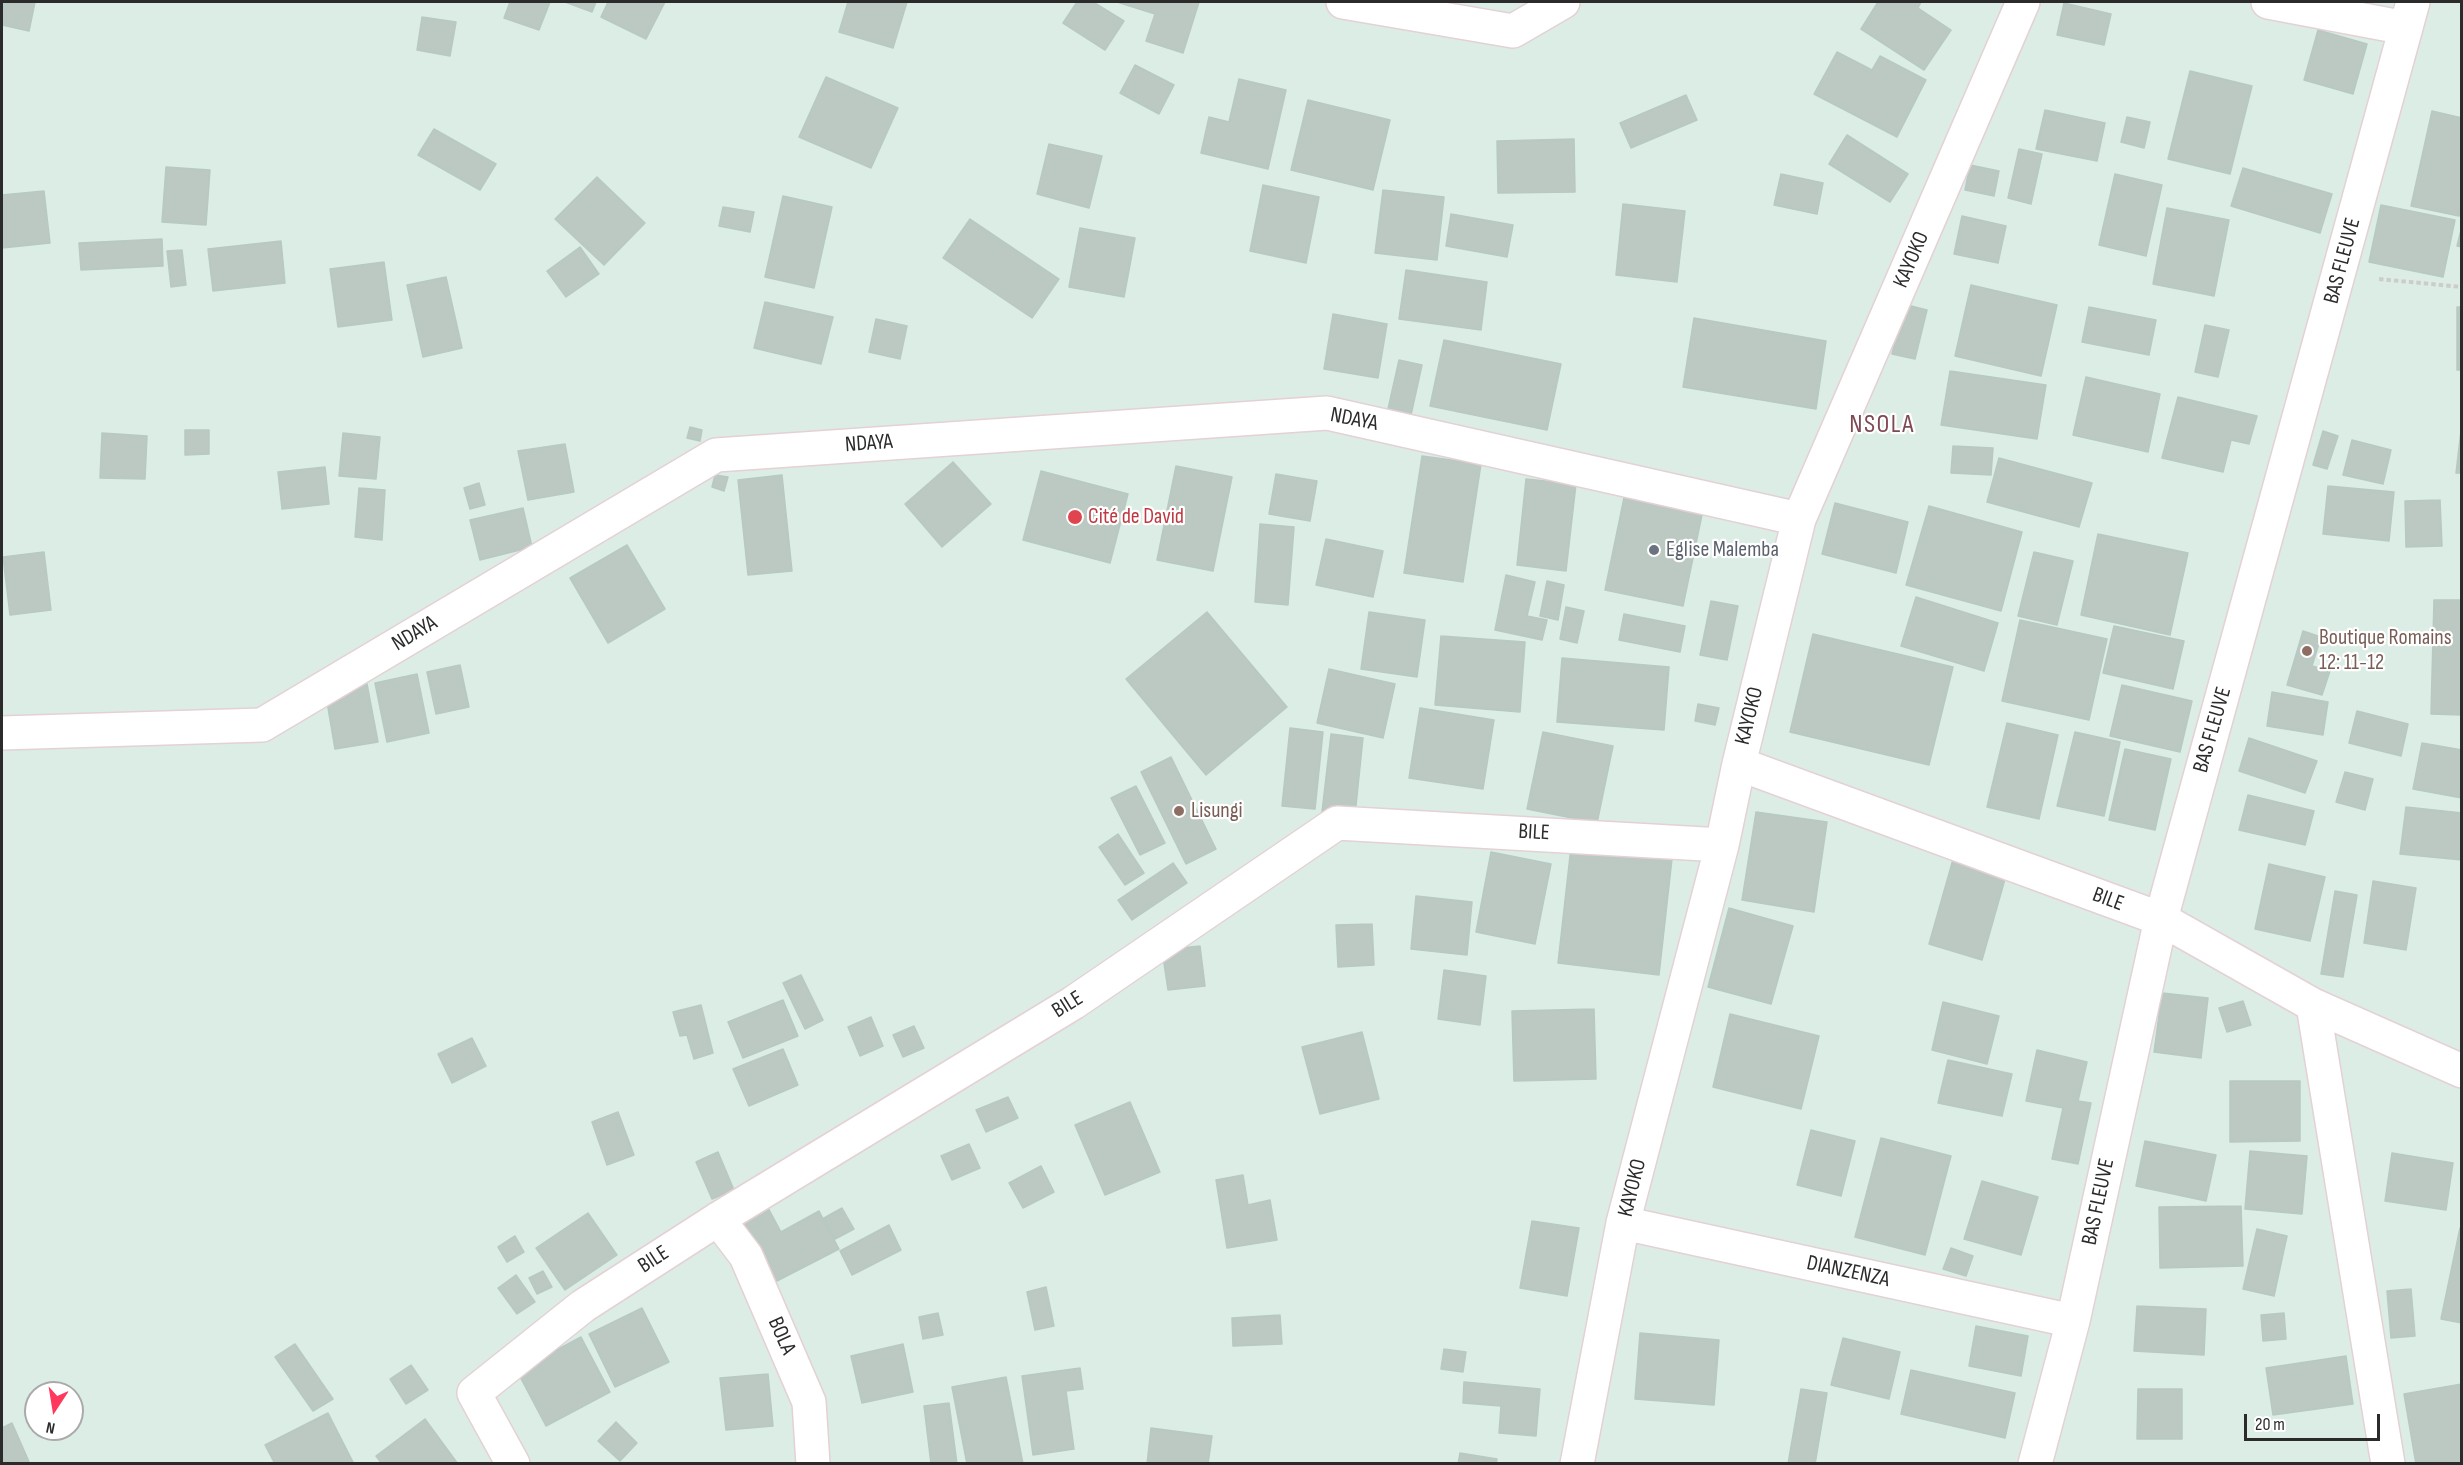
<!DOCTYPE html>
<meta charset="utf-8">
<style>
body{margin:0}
#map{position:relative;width:2463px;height:1465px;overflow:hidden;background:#dcede6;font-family:"Sofia Sans Condensed",sans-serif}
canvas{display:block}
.frame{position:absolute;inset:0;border:3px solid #2b2b2b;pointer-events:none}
.north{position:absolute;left:24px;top:1381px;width:60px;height:60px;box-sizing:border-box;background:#fff;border:2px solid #aaa;border-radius:50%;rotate:192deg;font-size:16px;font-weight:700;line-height:24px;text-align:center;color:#2b2b2b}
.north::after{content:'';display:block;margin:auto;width:21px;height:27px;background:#ff385e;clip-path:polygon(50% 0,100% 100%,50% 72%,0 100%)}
.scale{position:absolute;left:2244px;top:1414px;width:136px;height:27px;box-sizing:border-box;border:3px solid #2b2b2b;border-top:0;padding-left:8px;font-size:18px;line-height:21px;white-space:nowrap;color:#2b2b2b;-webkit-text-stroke:4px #fff;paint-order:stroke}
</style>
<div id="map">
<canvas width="2463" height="1465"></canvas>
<div class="frame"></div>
<div class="north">N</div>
<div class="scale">20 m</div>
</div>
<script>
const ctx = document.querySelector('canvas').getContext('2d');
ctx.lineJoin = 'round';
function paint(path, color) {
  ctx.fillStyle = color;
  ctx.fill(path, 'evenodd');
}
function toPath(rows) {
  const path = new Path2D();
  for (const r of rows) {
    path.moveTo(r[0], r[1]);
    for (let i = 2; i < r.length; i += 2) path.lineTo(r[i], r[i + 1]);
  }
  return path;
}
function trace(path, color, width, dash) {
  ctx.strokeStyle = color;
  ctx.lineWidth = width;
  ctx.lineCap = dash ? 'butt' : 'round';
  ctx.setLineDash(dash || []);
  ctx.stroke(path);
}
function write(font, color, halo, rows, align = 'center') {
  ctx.font = font + ' "Sofia Sans Condensed",sans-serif';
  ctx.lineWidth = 4.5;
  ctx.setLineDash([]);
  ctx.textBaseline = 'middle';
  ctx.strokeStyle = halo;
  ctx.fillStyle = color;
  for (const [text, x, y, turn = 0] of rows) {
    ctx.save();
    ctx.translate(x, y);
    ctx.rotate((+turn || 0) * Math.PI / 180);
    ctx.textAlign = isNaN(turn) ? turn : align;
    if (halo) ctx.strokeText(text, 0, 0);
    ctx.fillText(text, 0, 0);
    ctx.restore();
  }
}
const building = toPath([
 [2,2,35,2,29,31,2,25,2,2],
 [510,2,550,2,539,30,504,18,510,2],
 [565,2,596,2,592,12,565,2],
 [608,2,665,2,646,39,601,17,608,2],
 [848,2,907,2,893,48,839,32,848,2],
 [1077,2,1093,2,1124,21,1105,50,1063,23,1077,2],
 [1117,2,1199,2,1183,53,1146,41,1155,14,1117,2],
 [1878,2,1921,2,1918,8,1951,30,1924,70,1861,29,1878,2],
 [2064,3,2111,14,2104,45,2057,35,2064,3],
 [422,17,456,22,450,56,417,50,422,17],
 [2318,30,2367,44,2353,94,2304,80,2318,30],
 [1837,52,1872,70,1880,56,1926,80,1897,137,1814,94,1837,52],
 [1135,65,1174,85,1159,114,1120,93,1135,65],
 [2190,71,2252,86,2230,174,2168,159,2190,71],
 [826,77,898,108,871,168,799,137,826,77],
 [1239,79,1286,90,1268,169,1201,153,1209,117,1229,122,1239,79],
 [1686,95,1697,120,1631,148,1620,123,1686,95],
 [1308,100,1390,120,1373,190,1291,170,1308,100],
 [2045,110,2105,123,2097,161,2036,149,2045,110],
 [2432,111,2462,118,2462,204,2459,216,2411,206,2432,111],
 [2127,117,2150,122,2144,148,2121,142,2127,117],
 [434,129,496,164,480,190,418,155,434,129],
 [1847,135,1908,174,1890,202,1829,164,1847,135],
 [1574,139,1575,192,1498,193,1497,141,1574,139],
 [1049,144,1102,156,1089,208,1037,194,1049,144],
 [2019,149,2042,154,2031,204,2008,198,2019,149],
 [1970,165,1999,171,1994,196,1965,190,1970,165],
 [166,167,210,170,206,225,162,222,166,167],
 [2243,168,2332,194,2320,233,2231,206,2243,168],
 [1781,174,1823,183,1817,214,1774,205,1781,174],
 [2115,174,2162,185,2146,256,2099,245,2115,174],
 [597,177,645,223,604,265,555,219,597,177],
 [1263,185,1319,197,1306,263,1250,251,1263,185],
 [1383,190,1444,197,1437,260,1375,253,1383,190],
 [44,191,50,243,2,248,2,195,44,191],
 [783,196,832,207,814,288,765,277,783,196],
 [1623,204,1685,211,1677,282,1616,275,1623,204],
 [2381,205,2455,220,2443,277,2369,262,2381,205],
 [723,207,754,212,750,232,719,226,723,207],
 [2167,208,2229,220,2214,296,2153,284,2167,208],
 [1451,214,1513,225,1507,257,1446,246,1451,214],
 [1962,216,2006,226,1998,263,1954,254,1962,216],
 [970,219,1059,279,1032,318,943,258,970,219],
 [2462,226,2462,247,2457,246,2462,226],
 [1080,228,1135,238,1124,297,1069,287,1080,228],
 [162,239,163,266,81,270,79,243,162,239],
 [281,241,285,283,213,291,208,249,281,241],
 [580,247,599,274,566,297,547,271,580,247],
 [182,250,186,285,171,287,167,251,182,250],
 [384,262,392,320,338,327,330,269,384,262],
 [1406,270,1487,282,1481,330,1399,319,1406,270],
 [446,277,462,348,423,357,407,285,446,277],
 [1971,285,2057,305,2041,376,1955,356,1971,285],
 [765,302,833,317,821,364,754,348,765,302],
 [1903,304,1927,310,1915,359,1892,354,1903,304],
 [2089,307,2156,320,2149,355,2082,342,2089,307],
 [2457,307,2462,307,2462,370,2457,370,2457,307],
 [1333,314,1387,324,1378,378,1324,369,1333,314],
 [1694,318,1826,341,1816,409,1683,387,1694,318],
 [876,319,907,326,900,359,869,352,876,319],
 [2205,325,2229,330,2218,377,2195,372,2205,325],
 [1444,340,1561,364,1547,430,1430,406,1444,340],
 [1399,360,1422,365,1411,415,1388,409,1399,360],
 [1950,371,2046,385,2037,439,1941,425,1950,371],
 [2086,377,2160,394,2148,452,2073,435,2086,377],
 [2178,397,2257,416,2249,444,2231,440,2223,472,2162,458,2178,397],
 [2462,422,2462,473,2456,473,2462,422],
 [690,427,702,430,700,441,687,438,690,427],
 [185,430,209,430,209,454,185,455,185,430],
 [2323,431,2338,436,2327,469,2313,465,2323,431],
 [102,433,147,436,145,479,100,478,102,433],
 [343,433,380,437,376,479,339,476,343,433],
 [2352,440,2391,450,2383,484,2343,475,2352,440],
 [565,444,574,492,528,500,518,451,565,444],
 [1953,446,1993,448,1991,475,1951,473,1953,446],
 [1422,456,1481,464,1463,582,1404,573,1422,456],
 [1999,458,2092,483,2079,527,1987,502,1999,458],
 [953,462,991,504,942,547,905,504,953,462],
 [1176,466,1232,477,1213,571,1157,560,1176,466],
 [325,467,329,504,282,509,278,472,325,467],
 [1041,471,1128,494,1110,563,1023,540,1041,471],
 [1276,474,1317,481,1310,521,1269,514,1276,474],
 [715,475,728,477,724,491,712,487,715,475],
 [782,475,792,571,748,575,738,480,782,475],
 [1526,479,1576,484,1566,571,1517,565,1526,479],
 [479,483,485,505,470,509,464,488,479,483],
 [2328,486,2394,492,2389,541,2323,534,2328,486],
 [359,488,385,490,382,540,355,537,359,488],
 [1625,493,1703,510,1683,606,1605,590,1625,493],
 [2440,500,2442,546,2406,547,2405,501,2440,500],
 [1835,503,1908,522,1896,573,1822,554,1835,503],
 [1929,506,2022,532,2001,611,1906,585,1929,506],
 [523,508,532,547,480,560,470,520,523,508],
 [1260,524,1294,527,1288,605,1255,602,1260,524],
 [2098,534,2188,553,2170,635,2081,615,2098,534],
 [1326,539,1383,551,1373,597,1316,585,1326,539],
 [627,545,665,609,608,643,570,578,627,545],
 [44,552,51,610,10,615,3,557,44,552],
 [2034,552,2073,561,2057,625,2018,616,2034,552],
 [1506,575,1535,582,1527,616,1547,620,1542,640,1495,630,1506,575],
 [1547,581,1564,585,1558,620,1540,616,1547,581],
 [1916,597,1998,623,1984,671,1901,646,1916,597],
 [2434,600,2462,600,2462,715,2431,714,2434,600],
 [1711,601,1738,606,1727,660,1700,655,1711,601],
 [1566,607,1584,611,1577,643,1560,639,1566,607],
 [1207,612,1287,707,1206,775,1126,679,1207,612],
 [1369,612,1425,620,1417,677,1361,669,1369,612],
 [1624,614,1685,626,1680,652,1619,640,1624,614],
 [2020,620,2107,639,2089,720,2002,701,2020,620],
 [2114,626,2184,641,2173,689,2103,673,2114,626],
 [2303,631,2321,637,2312,666,2330,671,2322,695,2287,685,2303,631],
 [1813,634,1953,667,1929,765,1790,732,1813,634],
 [1441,636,1525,642,1520,712,1435,705,1441,636],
 [1562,658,1669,667,1664,730,1557,722,1562,658],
 [460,665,469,707,436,714,427,672,460,665],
 [1329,669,1395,684,1383,738,1317,723,1329,669],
 [417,674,429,733,387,742,375,683,417,674],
 [367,684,378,742,335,749,325,690,367,684],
 [2122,685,2192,701,2180,752,2110,736,2122,685],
 [2272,692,2328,702,2323,735,2267,726,2272,692],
 [1698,704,1719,708,1715,725,1695,721,1698,704],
 [1420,708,1494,720,1483,789,1409,778,1420,708],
 [2357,711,2408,724,2401,756,2349,743,2357,711],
 [2007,723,2058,735,2039,819,1987,807,2007,723],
 [1290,728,1323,732,1315,809,1282,806,1290,728],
 [1543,732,1613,746,1597,823,1527,809,1543,732],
 [2075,732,2120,742,2104,816,2057,806,2075,732],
 [1331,734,1363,738,1355,815,1322,812,1331,734],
 [2249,738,2317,761,2305,793,2239,771,2249,738],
 [2422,743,2462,750,2462,798,2413,789,2422,743],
 [2125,749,2171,759,2155,830,2109,820,2125,749],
 [1171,757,1216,849,1186,864,1141,772,1171,757],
 [2345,772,2373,779,2365,810,2336,802,2345,772],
 [1136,786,1165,843,1140,855,1111,798,1136,786],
 [2248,795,2314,811,2305,845,2239,830,2248,795],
 [2406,807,2462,813,2462,860,2400,854,2406,807],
 [1756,812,1827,822,1814,912,1742,900,1756,812],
 [1118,834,1144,873,1125,885,1099,847,1118,834],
 [1571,847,1672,859,1659,975,1558,963,1571,847],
 [1491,852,1551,864,1535,944,1476,932,1491,852],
 [1954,856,2007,872,1982,960,1929,944,1954,856],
 [1173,863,1187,883,1132,920,1118,900,1173,863],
 [2269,864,2325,877,2310,941,2255,929,2269,864],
 [2373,881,2416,888,2406,950,2364,943,2373,881],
 [2335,891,2357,895,2343,977,2321,974,2335,891],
 [1416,896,1472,902,1467,955,1411,949,1416,896],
 [1729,908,1793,926,1771,1004,1708,987,1729,908],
 [1372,924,1374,965,1338,967,1336,925,1372,924],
 [1200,946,1205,986,1168,990,1162,950,1200,946],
 [1444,970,1486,976,1480,1025,1438,1019,1444,970],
 [801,975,823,1020,805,1029,783,983,801,975],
 [2162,993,2208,998,2201,1058,2154,1052,2162,993],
 [783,1000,798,1036,743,1058,728,1022,783,1000],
 [2243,1001,2251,1025,2227,1032,2219,1008,2243,1001],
 [1943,1002,1999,1016,1987,1064,1932,1050,1943,1002],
 [701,1005,713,1053,694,1059,687,1035,680,1036,673,1012,701,1005],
 [1594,1009,1596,1079,1514,1081,1512,1011,1594,1009],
 [1730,1014,1819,1036,1801,1109,1713,1087,1730,1014],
 [871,1017,883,1046,860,1056,848,1027,871,1017],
 [914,1026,924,1048,903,1057,893,1035,914,1026],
 [1362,1032,1379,1099,1320,1114,1302,1047,1362,1032],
 [472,1038,486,1066,452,1083,438,1054,472,1038],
 [783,1049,798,1085,749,1106,733,1069,783,1049],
 [2037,1050,2087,1062,2078,1101,2091,1103,2078,1164,2052,1159,2063,1108,2026,1101,2037,1050],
 [1948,1060,2012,1074,2002,1116,1938,1103,1948,1060],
 [2230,1081,2300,1081,2300,1141,2230,1142,2230,1081],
 [1008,1097,1018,1118,986,1132,976,1110,1008,1097],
 [1130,1102,1160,1172,1105,1195,1075,1125,1130,1102],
 [618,1112,634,1155,607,1165,592,1122,618,1112],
 [1811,1130,1855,1141,1841,1196,1797,1185,1811,1130],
 [1881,1138,1951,1156,1925,1255,1855,1237,1881,1138],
 [2145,1141,2216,1155,2206,1201,2136,1186,2145,1141],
 [969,1144,980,1168,952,1180,941,1156,969,1144],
 [2250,1151,2307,1156,2302,1214,2245,1209,2250,1151],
 [718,1152,734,1190,712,1199,696,1162,718,1152],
 [2392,1153,2453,1163,2446,1210,2385,1201,2392,1153],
 [1041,1166,1054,1192,1023,1208,1009,1183,1041,1166],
 [1243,1175,1248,1205,1270,1200,1277,1240,1227,1248,1216,1180,1243,1175],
 [1982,1181,2038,1197,2021,1255,1964,1239,1982,1181],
 [766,1204,781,1232,819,1211,839,1249,773,1283,739,1218,766,1204],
 [2241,1206,2243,1266,2160,1268,2159,1207,2241,1206],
 [842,1208,854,1229,835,1239,824,1218,842,1208],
 [588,1213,617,1255,565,1290,536,1248,588,1213],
 [1532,1221,1579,1228,1567,1296,1520,1288,1532,1221],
 [889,1225,901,1250,852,1275,840,1251,889,1225],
 [2460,1228,2462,1228,2462,1323,2441,1319,2460,1228],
 [2257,1229,2287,1236,2274,1296,2243,1289,2257,1229],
 [515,1236,524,1252,507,1262,498,1247,515,1236],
 [1951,1248,1973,1256,1966,1276,1943,1269,1951,1248],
 [543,1271,552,1287,537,1294,529,1278,543,1271],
 [516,1275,535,1302,517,1314,498,1288,516,1275],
 [1046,1287,1054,1326,1035,1330,1027,1292,1046,1287],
 [2411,1289,2415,1336,2391,1338,2387,1291,2411,1289],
 [2137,1306,2206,1309,2204,1355,2134,1351,2137,1306],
 [642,1308,669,1362,615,1387,589,1334,642,1308],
 [938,1313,943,1335,923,1339,919,1317,938,1313],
 [2284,1313,2286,1339,2263,1341,2261,1315,2284,1313],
 [1280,1315,1282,1344,1233,1346,1232,1318,1280,1315],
 [1976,1326,2028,1336,2021,1376,1969,1366,1976,1326],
 [1640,1333,1719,1340,1714,1405,1635,1399,1640,1333],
 [581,1337,610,1392,546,1426,517,1371,581,1337],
 [1843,1338,1900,1352,1889,1399,1831,1385,1843,1338],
 [295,1344,333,1399,313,1411,275,1357,295,1344],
 [903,1344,913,1392,862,1403,851,1356,903,1344],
 [1444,1349,1466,1352,1463,1372,1441,1369,1444,1349],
 [2346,1356,2353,1404,2273,1415,2266,1368,2346,1356],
 [411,1365,428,1390,406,1404,390,1379,411,1365],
 [1080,1368,1083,1389,1066,1391,1074,1449,1033,1455,1022,1376,1080,1368],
 [1911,1370,2015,1393,2005,1438,1901,1414,1911,1370],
 [768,1374,773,1426,726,1430,720,1378,768,1374],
 [1006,1377,1023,1464,967,1464,952,1387,1006,1377],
 [1464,1382,1540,1389,1536,1436,1499,1433,1501,1406,1463,1403,1464,1382],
 [2462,1384,2462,1464,2416,1464,2404,1394,2462,1384],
 [1801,1389,1827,1393,1815,1464,1788,1464,1801,1389],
 [2138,1389,2182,1389,2182,1439,2137,1439,2138,1389],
 [949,1403,957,1464,931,1464,924,1406,949,1403],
 [328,1413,354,1464,275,1464,265,1445,328,1413],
 [425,1419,458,1464,382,1464,376,1456,425,1419],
 [616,1422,637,1443,620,1461,598,1441,616,1422],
 [12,1423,30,1464,2,1464,2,1428,12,1423],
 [1151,1428,1212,1436,1208,1464,1147,1464,1151,1428],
 [1460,1453,1497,1459,1496,1464,1458,1464,1460,1453]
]);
const path = toPath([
 [2379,279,2462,287]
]);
const minor = toPath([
 [1343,2,1513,31,1563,2],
 [2268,2,2406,28],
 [2,733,262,725,716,455,1327,413,1799,519],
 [1739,764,2161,919,2313,1005,2462,1071],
 [2313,1005,2388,1464],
 [718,1219,746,1256,809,1402,813,1464],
 [1623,1223,2073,1321],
 [513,1464,474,1393,583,1306,718,1219,1073,1003,1337,823,1722,845],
 [1577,1464,1623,1223,1722,845,1739,764,1799,519,2023,2],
 [2035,1464,2073,1321,2161,919,2413,2]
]);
const markers = [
 [1075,517,8,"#e0444e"],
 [1654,550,6,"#6b7280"],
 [2307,651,6,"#8d6e63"],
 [1179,811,6,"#8d6e63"]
];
const streetNames = [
 ["KAYOKO",1912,260,-67],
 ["BAS FLEUVE",2343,261,-75],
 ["NDAYA",1354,420,11],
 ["NDAYA",869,444,-4],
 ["NDAYA",415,634,-31],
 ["KAYOKO",1750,716,-76],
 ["BAS FLEUVE",2213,730,-74],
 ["BILE",1534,833,3],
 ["BILE",2108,900,20],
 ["BILE",1068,1005,-32],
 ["KAYOKO",1633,1188,-76],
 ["BAS FLEUVE",2099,1202,-78],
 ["BILE",654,1260,-33],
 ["DIANZENZA",1848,1272,12],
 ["BOLA",781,1336,66]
];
const healthNames = [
 ["Cité de David",1088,517]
];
const worshipNames = [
 ["Eglise Malemba",1666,550]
];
const educationNames = [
 ["Boutique Romains",2319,638],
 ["12: 11-12",2319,663],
 ["Lisungi",1191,811]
];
const quarterNames = [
 ["NSOLA",1882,425]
];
paint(building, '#bcc9c3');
trace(building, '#b6c9c2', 1.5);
trace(minor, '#e4d1d5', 36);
trace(path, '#ccc', 4, [4.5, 3]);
trace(minor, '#fff', 33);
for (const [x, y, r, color] of markers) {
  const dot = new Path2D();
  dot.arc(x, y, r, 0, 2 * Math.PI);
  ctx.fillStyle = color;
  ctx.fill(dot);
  trace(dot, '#fff', 2);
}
write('22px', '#2b2b2b', '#fff', streetNames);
write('22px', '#be3a42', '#fff', healthNames, 'left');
write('22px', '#5b616d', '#fff', worshipNames, 'left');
write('22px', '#785e54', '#fff', educationNames, 'left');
ctx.letterSpacing = '1.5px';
write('26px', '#7e4953', '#fff', quarterNames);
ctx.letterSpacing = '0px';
</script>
